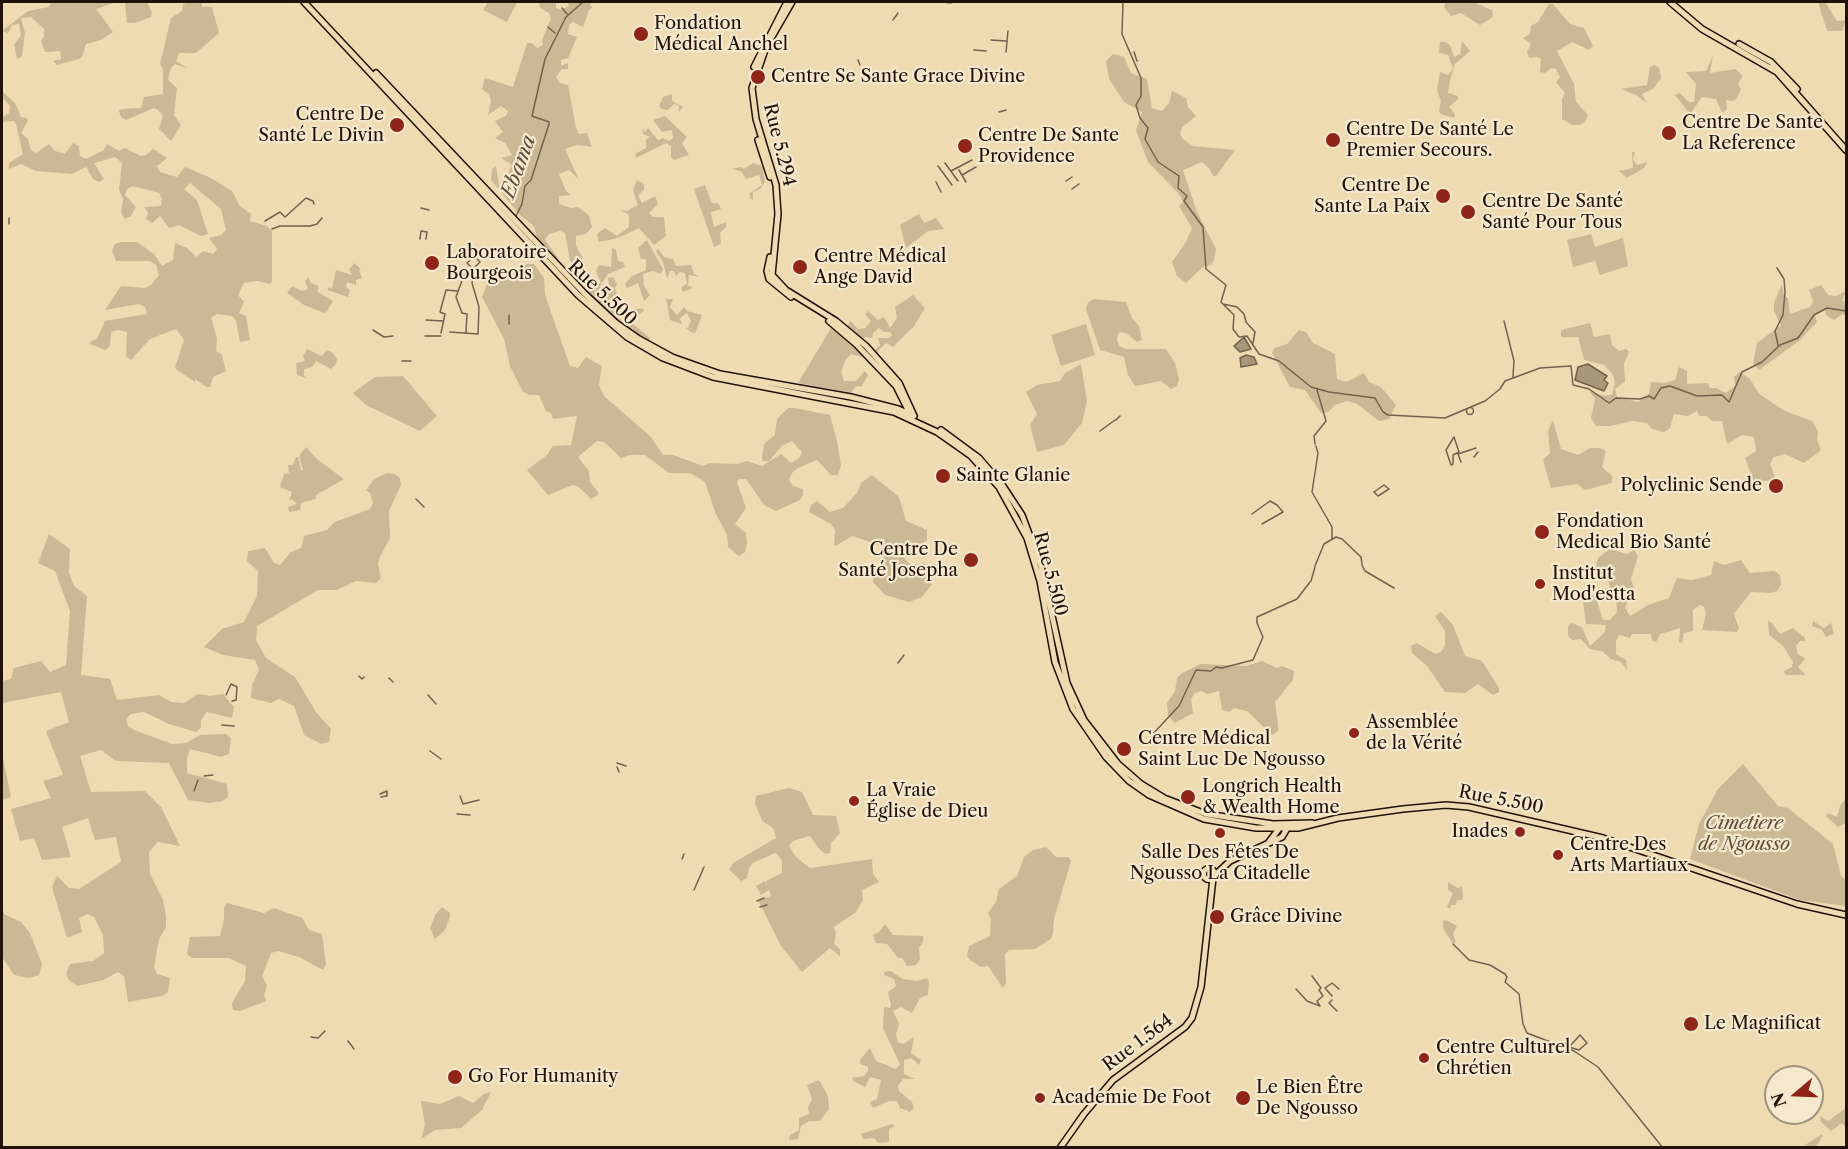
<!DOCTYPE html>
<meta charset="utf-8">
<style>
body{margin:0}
#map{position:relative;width:1848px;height:1149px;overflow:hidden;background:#eedbb2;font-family:"Libre Caslon Text",serif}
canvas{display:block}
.frame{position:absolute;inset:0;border:3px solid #211209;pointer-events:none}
.north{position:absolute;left:1764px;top:1065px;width:60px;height:60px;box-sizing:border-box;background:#f4e8cd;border:2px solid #a0927f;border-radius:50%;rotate:251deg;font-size:16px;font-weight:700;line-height:24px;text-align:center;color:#211209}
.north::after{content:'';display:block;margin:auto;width:21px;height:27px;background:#8f2418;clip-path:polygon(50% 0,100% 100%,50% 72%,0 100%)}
</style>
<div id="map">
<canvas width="1848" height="1149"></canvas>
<div class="frame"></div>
<div class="north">N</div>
</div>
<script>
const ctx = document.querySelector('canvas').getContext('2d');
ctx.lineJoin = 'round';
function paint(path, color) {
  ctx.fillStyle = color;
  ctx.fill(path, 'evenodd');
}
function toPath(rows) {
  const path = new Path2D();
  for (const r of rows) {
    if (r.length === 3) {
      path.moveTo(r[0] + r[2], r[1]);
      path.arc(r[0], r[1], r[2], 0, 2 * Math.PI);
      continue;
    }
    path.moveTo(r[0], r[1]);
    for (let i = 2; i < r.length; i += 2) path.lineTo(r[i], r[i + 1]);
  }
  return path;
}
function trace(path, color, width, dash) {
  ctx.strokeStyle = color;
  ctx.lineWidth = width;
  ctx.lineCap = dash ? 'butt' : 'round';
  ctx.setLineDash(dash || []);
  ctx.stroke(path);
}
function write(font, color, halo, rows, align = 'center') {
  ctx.font = font + ' "Libre Caslon Text",serif';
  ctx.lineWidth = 4.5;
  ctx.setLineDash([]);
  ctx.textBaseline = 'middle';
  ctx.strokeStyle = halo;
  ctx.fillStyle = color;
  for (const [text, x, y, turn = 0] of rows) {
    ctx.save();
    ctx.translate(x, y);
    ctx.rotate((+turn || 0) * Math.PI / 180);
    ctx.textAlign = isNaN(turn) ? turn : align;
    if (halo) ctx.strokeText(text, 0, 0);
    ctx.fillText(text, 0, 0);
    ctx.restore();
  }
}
const green = toPath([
 [52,2,116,2,96,9,113,32,101,40,86,44,82,57,79,59,57,65,53,61,61,59,60,51,45,52,41,41,44,36,44,29,31,17,21,18,25,33,22,56,17,59,14,45,21,35,19,24,12,25,8,33,2,31,28,11,48,7],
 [125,2,147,2,152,12,151,17,135,23,127,23],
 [191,2,202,2,202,7,212,7,219,33,196,53,179,53,176,61,187,68,175,64,171,68,168,80,177,88,174,115,181,125,171,141,159,129,163,116,158,110,154,108,126,120,121,117,119,111,121,109,141,108,144,97,163,94,163,69,160,64,171,18,182,11,183,4],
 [488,2,517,2,507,22,483,10],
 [539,2,556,2,556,8,561,10,569,6,567,2,591,2,590,6,593,7,589,10,583,27,573,22,569,25,568,34,577,37,568,58,561,60,561,66,568,63,568,69,562,69,556,77,560,83,568,85,576,128,579,134,587,133,592,147,577,145,565,149,579,180,569,170,559,174,566,191,571,195,559,196,559,204,571,208,578,207,589,215,592,227,586,234,576,236,576,246,583,258,581,262,574,264,570,261,565,233,560,231,549,234,545,240,558,258,557,263,537,238,534,226,521,216,491,180,492,169,496,166,499,185,504,190,507,190,509,171,512,165,501,158,512,155,505,143,495,138,503,132,495,121,506,116,508,111,501,106,488,115,491,101,489,94,482,89,485,78,513,87,527,43,532,43,537,48,543,45,542,40,551,18,549,13,540,8],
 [1446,2,1473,2,1492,10,1493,17,1480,25,1461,13,1451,16,1444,7],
 [1818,2,1825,2,1837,21,1846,20,1842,31,1827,31],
 [1549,4,1553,4,1570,24,1584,28,1593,46,1589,50,1572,42,1557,51,1574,84,1576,102,1588,115,1585,122,1579,125,1572,125,1562,119,1562,99,1565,93,1556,82,1560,77,1556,69,1551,68,1545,73,1540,72,1541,59,1537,57,1529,58,1527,52,1531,44,1523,38,1530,34,1531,26,1538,22],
 [1462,41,1470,51,1455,64,1450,80,1448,93,1458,96,1458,99,1449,107,1455,114,1454,118,1441,114,1439,111,1441,101,1437,90,1440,72,1448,75,1453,69,1448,55,1439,53,1440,42,1446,42,1450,45,1454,57,1460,54],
 [1113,54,1124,57,1131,73,1147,79,1152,108,1162,111,1169,103,1172,91,1186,98,1188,107,1196,116,1182,127,1180,134,1183,139,1193,146,1235,150,1216,176,1213,176,1209,168,1202,162,1183,170,1197,212,1216,249,1214,260,1211,265,1203,267,1186,283,1177,276,1172,262,1186,242,1192,228,1179,206,1183,202,1179,194,1148,162,1136,130,1142,112,1124,102,1109,79,1106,61],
 [1713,56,1710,73,1735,69,1743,76,1738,84,1741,89,1737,98,1733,101,1726,100,1727,109,1722,113,1716,99,1702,97,1690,114,1675,95,1680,93,1689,102,1694,102,1696,84,1686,72,1706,71],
 [1655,65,1659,68,1661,78,1654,88,1642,94,1647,103,1636,95,1621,89,1647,85,1650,67],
 [2,91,15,103,21,117,27,118,28,121,21,133,28,139,31,150,36,153,49,144,55,151,65,154,73,143,79,146,80,156,86,159,104,150,107,144,119,151,125,148,141,156,146,155,153,149,167,158,157,166,160,172,177,177,185,167,211,178,232,191,240,206,251,214,250,221,267,226,272,231,272,282,270,284,257,281,244,283,238,295,244,302,239,313,246,316,250,340,240,342,236,321,232,316,217,314,211,318,217,338,216,351,222,355,226,371,213,377,210,387,207,387,195,379,195,382,177,370,175,367,184,340,176,329,150,339,131,360,126,356,127,332,118,330,111,332,110,346,105,350,90,344,91,341,97,339,105,321,147,314,145,307,139,304,105,310,121,286,145,288,151,285,159,275,156,265,150,261,116,261,112,251,115,244,121,242,137,242,154,254,162,266,173,260,175,243,187,248,196,257,203,251,213,254,217,249,209,238,221,235,226,230,221,209,190,183,184,189,197,200,208,234,201,236,179,225,169,228,160,216,152,223,146,219,148,213,144,207,161,206,162,199,159,193,133,186,127,189,125,195,136,207,131,216,125,219,121,213,123,199,119,190,122,163,115,157,94,163,104,179,99,182,93,179,86,167,72,174,36,171,21,164,9,169,9,163,23,154,16,124,14,121,2,122,2,117,9,113,10,106,2,97],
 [672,94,672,101,683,107,679,112,679,106,674,104,668,110,662,109,659,106,663,97],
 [665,116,687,137,682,143,689,155,674,160,671,157,671,146,666,143,636,158,635,154,646,148,646,140,650,137,643,134,642,128,645,132,648,128,658,140,663,138,669,141,673,138,672,130,662,132,653,120],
 [1632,152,1635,152,1633,159,1637,165,1647,162,1644,168,1627,178,1619,171,1633,168],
 [753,163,762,166,765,182,760,189,753,192,753,200,750,198,750,193,762,185,759,175,746,179,741,171,731,169,741,167,744,169],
 [637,180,644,184,644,189,638,196,642,203,655,196,658,204,649,213,653,217,664,217,666,236,654,245,639,228,618,238,599,242,597,234,605,228,617,236,629,227,629,215,621,210,627,211,638,205,633,190],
 [705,185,712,203,718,203,721,209,711,212,714,227,726,222,726,227,720,233,721,244,714,247,694,189],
 [919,214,924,223,936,218,944,229,928,231,906,248,900,225],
 [1591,234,1595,247,1623,238,1628,266,1600,275,1595,261,1573,267,1567,240],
 [647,240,663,269,661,274,653,271,643,274,644,286,650,295,644,301,638,283,627,288,625,284,632,276,646,270,646,259,641,259,638,248],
 [612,248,616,250,618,261,623,262,625,267,608,274,600,286,602,293,610,292,608,278,613,277,617,284,615,288,617,294,608,307,615,309,614,315,622,321,628,311,643,308,644,311,634,318,632,323,650,338,649,342,608,314,587,293,592,290,589,278,594,286,601,283,596,271,599,265,611,267],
 [658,249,664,257,673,259,676,266,691,265,694,274,700,277,689,275,688,285,693,288,683,292,681,287,687,284,685,273,680,272,676,276,674,271,670,271,667,279,663,262,656,251],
 [354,263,361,269,359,270,362,278,356,280,356,285,347,282,346,287,350,290,348,297,327,290,329,287,332,289,336,270,352,275,349,270],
 [527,264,534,264,544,278,545,295,570,366,578,368,586,357,602,366,599,385,604,396,651,437,663,455,673,455,703,466,710,463,737,464,747,461,762,466,781,454,791,463,799,458,802,452,792,441,783,445,769,461,762,461,762,457,764,444,775,435,777,419,788,408,795,408,830,415,837,441,841,465,838,475,831,475,817,460,798,468,792,473,789,480,793,486,803,489,803,495,800,500,776,511,764,505,746,479,739,479,737,482,746,508,735,524,746,533,747,543,745,552,739,556,728,547,727,535,715,512,705,482,690,473,669,473,645,455,630,455,621,458,604,442,597,441,578,457,589,471,590,482,599,493,597,496,591,499,579,487,573,485,548,495,527,470,547,455,553,446,571,445,577,416,553,419,551,413,546,411,539,395,529,395,523,392,510,366,504,339,482,297,487,284],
 [308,277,311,283,318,286,318,292,333,301,327,311,324,313,304,305,287,293,292,286,302,291,308,289,305,282],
 [1782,284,1784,296,1788,298,1790,314,1810,307,1813,301,1809,290,1821,285,1828,295,1836,296,1846,291,1842,301,1846,302,1846,316,1842,314,1834,320,1826,315,1825,310,1815,315,1817,322,1799,341,1759,370,1753,363,1757,343,1781,325,1774,311,1774,303],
 [913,295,925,308,914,326,893,347,886,343,878,351,881,363,870,355,865,347,875,350,880,345,878,338,889,338,892,335,890,332,884,332,879,328,873,333,872,338,865,337,858,343,845,329,851,321,858,329,865,328,871,321,865,314,868,311,878,320,884,317,890,328,897,318,895,307],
 [666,299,673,299,670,307,677,315,684,307,687,311,702,315,695,333,691,332,685,327,694,330,688,327,691,321,687,313,680,318,682,324,670,320],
 [1094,299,1126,302,1132,318,1139,326,1142,340,1137,342,1126,333,1119,332,1117,339,1119,346,1126,349,1166,349,1175,363,1179,379,1177,386,1171,389,1161,381,1135,386,1128,375,1124,357,1100,350,1086,309,1088,302],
 [1590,323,1594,337,1610,334,1612,345,1619,351,1626,349,1629,352,1624,364,1625,382,1615,389,1617,397,1638,402,1649,394,1651,382,1665,383,1675,380,1679,367,1687,371,1687,384,1708,383,1710,388,1716,388,1726,393,1735,386,1734,377,1740,372,1750,379,1759,394,1785,411,1812,421,1818,431,1817,440,1821,450,1804,463,1785,454,1774,457,1770,464,1776,480,1754,482,1745,458,1756,451,1754,437,1742,435,1727,444,1722,421,1712,421,1706,416,1699,416,1697,411,1688,416,1674,414,1670,428,1664,432,1652,429,1647,423,1633,421,1610,426,1596,426,1591,418,1595,399,1589,391,1605,396,1612,394,1615,384,1613,375,1604,365,1584,360,1578,337,1561,337,1561,330],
 [1086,324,1095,355,1061,366,1051,335],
 [831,328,866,358,851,354,846,359,841,372,844,381,856,381,865,371,868,375,861,387,856,386,851,393,798,383],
 [1299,330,1306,332,1313,343,1335,354,1337,379,1346,382,1364,373,1369,382,1381,387,1396,405,1389,419,1379,421,1357,404,1347,401,1335,405,1328,412,1321,413,1305,390,1290,387,1272,353,1275,348,1287,344],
 [307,349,322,356,327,350,332,352,337,359,336,364,331,369,316,361,312,367,304,369,304,376,308,379,297,375,296,363,305,361,303,356],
 [1081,364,1087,401,1082,423,1064,445,1037,452,1030,425,1037,414,1026,392,1037,385,1060,381,1065,373],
 [403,376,437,416,420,431,366,405,353,393,375,377],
 [1553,420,1561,449,1578,455,1590,448,1600,448,1606,451,1602,467,1612,476,1612,483,1585,490,1577,484,1551,488,1543,460,1550,453,1548,431],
 [306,447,317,459,344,479,316,495,316,499,301,503,300,510,289,512,288,507,297,504,292,499,289,501,292,492,280,487,282,480,284,474,289,473,288,465,293,465,296,457,298,457,301,470,303,470,299,456],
 [387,473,395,474,400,478,401,485,389,511,390,538,380,557,378,564,381,578,376,583,356,581,337,590,318,590,257,626,256,640,266,658,295,677,316,712,331,729,329,742,321,744,304,735,294,706,279,699,271,703,251,698,252,685,259,670,255,660,223,655,204,647,222,629,244,622,257,596,258,571,247,561,248,551,265,548,274,563,280,565,291,552,301,548,304,536,327,530,335,522,370,509,373,503,370,493,366,490,374,479],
 [872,475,899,497,906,521,927,530,927,541,912,548,904,558,911,565,925,563,931,567,932,584,922,597,909,602,885,595,873,582,873,575,884,562,882,546,852,536,836,546,834,545,835,530,831,524,809,512,811,505,817,501,830,512,843,508,857,493,861,483],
 [49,534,70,549,69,573,74,586,87,596,81,675,110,679,117,700,159,695,171,702,184,703,198,694,210,696,223,694,234,707,232,718,207,712,201,720,201,727,196,732,169,724,144,712,131,714,126,719,128,726,134,730,172,744,186,743,200,735,226,734,231,738,229,754,221,757,190,749,187,758,187,773,227,784,228,797,222,801,210,803,188,800,169,763,116,761,101,750,80,756,91,792,145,791,161,807,180,846,158,842,149,852,150,874,163,900,166,916,166,927,159,939,154,967,157,974,170,978,168,992,162,996,128,1002,124,976,118,972,103,980,78,986,69,980,66,974,70,964,93,961,104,953,103,935,94,917,88,914,79,918,82,932,67,938,52,887,57,876,69,888,79,889,121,862,116,837,95,840,88,818,62,827,71,857,42,860,34,838,20,841,11,809,51,798,43,781,63,775,46,731,69,722,61,692,2,703,2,681,11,679,14,668,41,661,50,672,66,665,70,611,55,571,38,563],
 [1610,549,1627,554,1634,550,1638,556,1631,579,1634,588,1625,608,1630,616,1648,605,1669,598,1677,578,1692,580,1711,575,1714,561,1724,565,1741,560,1750,573,1774,571,1780,575,1781,585,1777,591,1771,593,1751,592,1734,614,1739,628,1737,632,1702,630,1706,614,1704,607,1700,605,1693,610,1693,631,1684,633,1682,643,1679,642,1680,628,1660,634,1656,642,1652,641,1651,634,1632,634,1630,638,1619,635,1616,641,1616,654,1626,660,1627,670,1621,662,1611,659,1602,651,1590,649,1581,639,1572,640,1568,636,1568,627,1571,623,1582,627,1590,646,1605,632,1606,625,1586,624,1583,601,1588,596,1595,595,1603,620,1610,620,1617,612,1616,598,1607,596,1603,590,1610,587,1607,576,1595,571,1598,558],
 [1441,612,1453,625,1465,656,1482,661,1499,688,1499,692,1493,695,1478,684,1465,693,1445,692,1427,666,1412,653,1411,646,1417,643,1435,654,1441,652,1445,645,1445,631,1435,616],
 [1768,621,1772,623,1780,634,1793,628,1805,638,1805,641,1800,641,1796,646,1798,654,1805,659,1798,667,1806,675,1786,675,1784,671,1792,667,1793,662,1783,646,1769,635],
 [1813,621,1824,628,1831,623,1834,634,1826,637,1822,630,1812,626],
 [1262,661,1277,668,1282,666,1294,671,1293,680,1275,702,1278,724,1278,731,1272,735,1247,711,1234,708,1229,712,1222,710,1219,691,1207,694,1201,691,1195,693,1191,699,1193,713,1175,723,1168,716,1167,703,1175,691,1177,678,1182,673,1201,664,1247,666],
 [2,753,11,797,2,800],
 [1743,764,1778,806,1788,808,1833,844,1841,876,1846,880,1846,906,1800,900,1690,859,1699,824,1718,789],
 [789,788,802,792,813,815,836,816,840,833,831,843,830,853,826,854,820,850,810,836,793,841,789,846,796,857,810,868,872,859,873,874,879,882,862,890,863,900,856,912,834,927,836,933,834,944,840,949,840,956,830,948,802,972,781,946,758,900,771,896,769,890,761,895,756,886,765,881,767,885,766,881,782,873,782,861,778,855,775,853,753,863,749,868,747,878,741,881,729,869,733,863,776,838,773,828,762,821,755,803,756,796],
 [1846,798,1846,823,1838,827,1826,816,1828,813,1837,817,1840,806],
 [1046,847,1056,857,1069,857,1071,861,1054,919,1053,933,1051,939,1035,949,1009,950,1005,954,1006,982,1003,988,988,966,981,967,970,960,967,956,969,946,990,936,991,919,988,913,996,902,999,889,1017,876,1024,857,1033,850],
 [1448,882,1458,888,1462,886,1463,896,1462,900,1457,900,1456,905,1451,905,1450,909,1447,907,1453,893,1448,890],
 [227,903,264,913,274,908,302,918,309,930,322,934,326,965,323,970,299,957,278,951,271,953,262,976,267,985,264,995,266,1001,240,1011,233,1010,232,1003,245,981,246,966,229,958,192,958,187,954,190,937,220,936,224,919,224,908],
 [442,907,450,913,450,917,445,930,435,939,430,928,435,915],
 [2,908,4,914,21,922,30,933,42,964,39,975,29,978,14,975,2,957],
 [1446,920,1457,926,1453,934,1456,942,1453,944,1443,928,1443,921],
 [885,924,893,935,923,936,923,942,919,948,920,959,916,965,907,966,902,958,898,958,887,944,876,943,873,935,879,932],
 [891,971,903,979,917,981,927,978,929,981,928,995,920,998,912,1013,901,1007,893,1011,899,1024,896,1034,898,1042,903,1044,914,1037,911,1053,921,1060,919,1065,911,1058,904,1060,904,1074,915,1079,903,1079,898,1086,899,1091,912,1102,914,1108,910,1112,900,1108,897,1101,889,1101,873,1108,870,1102,877,1099,881,1080,870,1077,865,1087,853,1081,852,1078,864,1076,868,1071,868,1067,860,1064,860,1060,870,1048,876,1061,896,1069,900,1064,883,1028,884,1007,890,1008,891,1005,888,992,896,986,894,979,884,975,884,972],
 [819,1080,828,1096,829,1109,820,1121,809,1121,801,1126,798,1139,789,1140,790,1135,799,1130,799,1118,809,1114,808,1107,812,1099,807,1085],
 [491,1092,482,1110,461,1128,435,1130,421,1139,425,1125,421,1101,440,1104,459,1096,473,1103,484,1094],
 [1846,1108,1846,1128,1842,1123,1831,1131,1821,1122,1820,1116,1828,1121],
 [892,1124,895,1126,889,1129,889,1142,878,1143,874,1138,863,1139,861,1134],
 [1822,1134,1823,1136,1816,1147,1802,1147]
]);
const water = toPath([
 [1244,337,1251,349,1240,352,1234,346,1244,337],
 [1246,355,1254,357,1257,364,1241,367,1240,358,1246,355],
 [1588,364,1607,376,1604,380,1608,383,1604,391,1575,380,1578,367,1588,364]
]);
const stream = toPath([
 [943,2,951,3],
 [1123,2,1122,34,1141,78,1141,96,1136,105,1140,118,1148,128,1145,139,1158,162,1179,176,1178,188,1187,196,1184,201,1203,227,1206,269,1226,285,1221,302,1234,315,1233,329,1239,337,1247,336,1259,354,1279,361,1311,387,1329,392,1375,398,1383,412,1388,415,1445,418,1485,401,1500,389,1505,381,1540,368,1571,366,1573,385,1589,389,1609,403,1616,398,1640,399,1649,396,1654,399,1661,388,1670,386,1697,396,1722,395,1729,402,1742,372,1762,362,1780,345,1798,338,1814,315,1827,308,1846,311],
 [562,8,567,14],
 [893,20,898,13],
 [548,27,555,33],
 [991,40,1006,41],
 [974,50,986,51],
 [1006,52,1008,31],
 [1134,52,1137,61],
 [858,60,860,65],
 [999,112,1006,110],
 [945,163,958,181],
 [938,166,952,185],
 [959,170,966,182],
 [951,171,972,160],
 [962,175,976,167],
 [1066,181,1072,177],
 [936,182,941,192],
 [1072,189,1079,184],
 [421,208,429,210],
 [515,218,522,204,525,186,531,180,549,124,549,122,532,116,545,59,566,17,583,2],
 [265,221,280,212,285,217,306,198,313,201,314,204],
 [9,224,9,218],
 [272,229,280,226,310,226,317,224,322,218],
 [420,239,421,231,427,232,426,239],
 [1777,268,1784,279,1785,292,1783,315,1775,331,1778,345],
 [1223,304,1237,307,1244,314,1246,322,1255,332,1253,343],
 [509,315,509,324],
 [426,320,443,321],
 [1504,321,1514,361,1513,377],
 [373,330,384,337,393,336],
 [450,332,478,334,479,307,472,283,475,267,480,262,474,256,467,263,471,267,467,275,464,275,456,297,462,313,467,314,466,332],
 [441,333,445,314,440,312,446,290,457,291],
 [425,336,441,336],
 [402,361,411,361],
 [1470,411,3.5],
 [1116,420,1120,416],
 [1100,431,1115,420],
 [1454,437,1459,452,1453,455,1453,464,1451,465,1446,450,1454,437],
 [1315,444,1314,436,1326,421,1317,390],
 [1316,446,1318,453,1312,492,1332,527,1332,539],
 [1474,457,1478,452],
 [1461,462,1458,454,1476,448],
 [1384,485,1389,489,1378,496,1374,492,1384,485],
 [416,499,424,507],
 [1252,514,1270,501,1277,505,1283,512,1262,524],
 [1362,565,1365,571,1394,588],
 [1315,566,1324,544,1336,537,1342,539,1361,557,1362,564],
 [1311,581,1315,567],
 [898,663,904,655],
 [359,676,362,679,364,677],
 [389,678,393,682],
 [226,695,231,684,237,687,236,700,232,701],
 [428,695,436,704],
 [222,725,234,726],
 [1150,737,1179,706,1196,670,1211,671,1216,667,1222,668,1253,660,1263,637,1257,623,1257,617,1297,599,1310,582],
 [430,751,441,759],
 [617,763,626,766],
 [617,767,619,772],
 [204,776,213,775],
 [194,791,198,780],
 [380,794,387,791,387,796],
 [460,796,463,804,479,800],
 [381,797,386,796],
 [457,814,470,815],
 [682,859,684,854],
 [694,890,704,867],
 [757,901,764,898],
 [760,907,767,905],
 [1453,944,1469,960,1490,965,1505,974,1507,977,1505,982,1519,994,1523,1024,1527,1033,1574,1051,1598,1067,1663,1148],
 [1296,989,1307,1001,1320,1006,1317,1001,1323,996,1319,990,1321,988,1312,976],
 [1332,996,1325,988,1332,983,1339,989],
 [1332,1000,1329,1003,1337,1011],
 [1580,1035,1587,1043,1579,1050,1569,1047,1580,1035],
 [311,1037,318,1038,325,1031],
 [348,1041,354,1049]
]);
const major = toPath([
 [304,2,578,295,627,337,663,358,713,377,894,412,937,432,971,456,999,487,1027,538,1040,581,1055,662,1073,709,1106,757,1129,781,1149,795,1204,819,1256,828,1298,828,1338,818,1403,809,1446,805,1469,807,1603,838,1797,904,1846,915],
 [792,2,766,47,752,88,756,119,776,185,778,214,772,275,786,290,836,321,866,346,899,383,914,416],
 [1670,2,1702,29,1777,72,1846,150],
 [1739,44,1771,62,1797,89],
 [754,67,787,2],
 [376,73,584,293,616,323,639,339,672,357,720,374,851,397,898,409,914,416],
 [758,140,770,177],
 [770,257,767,271,769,279,791,297],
 [829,321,856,344,896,386,910,414],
 [941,430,979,458,1003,486,1022,515,1041,566,1067,683,1084,720,1118,764,1141,784,1164,798,1206,814,1273,824,1312,823],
 [1269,842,1281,826],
 [1209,874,5.5],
 [1214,876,1230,861,1282,837,1288,827],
 [1060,1148,1084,1114,1113,1080,1185,1027,1192,1018,1201,987,1213,878]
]);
const markers = [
 [641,34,8,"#8f2418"],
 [758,77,8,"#8f2418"],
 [397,125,8,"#8f2418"],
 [1669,133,8,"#8f2418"],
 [1333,140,8,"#8f2418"],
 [965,146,8,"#8f2418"],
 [1443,196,8,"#8f2418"],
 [1468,212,8,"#8f2418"],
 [432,263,8,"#8f2418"],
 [800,267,8,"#8f2418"],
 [943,476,8,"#8f2418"],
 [1776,486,8,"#8f2418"],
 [1542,532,8,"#8f2418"],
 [971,560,8,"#8f2418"],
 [1540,584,6,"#8f2418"],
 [1354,733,6,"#8f2418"],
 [1124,749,8,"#8f2418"],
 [1188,797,8,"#8f2418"],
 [854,801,6,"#8f2418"],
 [1520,832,6,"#8f2418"],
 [1220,833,6,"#8f2418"],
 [1558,855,6,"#8f2418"],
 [1217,917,8,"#8f2418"],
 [1691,1024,8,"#8f2418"],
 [1424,1058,6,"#8f2418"],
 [455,1077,8,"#8f2418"],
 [1040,1098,6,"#8f2418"],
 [1243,1098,8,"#8f2418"]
];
const poiNames = [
 ["Fondation",654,24],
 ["Médical Anchel",654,45],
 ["Centre Se Sante Grace Divine",771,77],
 ["Centre De",384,115,"right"],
 ["Santé Le Divin",384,136,"right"],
 ["Centre De Sante",1682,123],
 ["La Reference",1682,144],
 ["Centre De Santé Le",1346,130],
 ["Premier Secours.",1346,151],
 ["Centre De Sante",978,136],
 ["Providence",978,157],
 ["Centre De",1430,186,"right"],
 ["Sante La Paix",1430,207,"right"],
 ["Centre De Santé",1482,202],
 ["Santé Pour Tous",1482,223],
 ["Laboratoire",446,253],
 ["Bourgeois",446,274],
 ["Centre Médical",814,257],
 ["Ange David",814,278],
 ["Sainte Glanie",956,476],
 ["Polyclinic Sende",1762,486,"right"],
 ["Fondation",1556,522],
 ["Medical Bio Santé",1556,543],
 ["Centre De",958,550,"right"],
 ["Santé Josepha",958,571,"right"],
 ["Institut",1552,574],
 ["Mod'estta",1552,595],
 ["Assemblée",1366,723],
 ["de la Vérité",1366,744],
 ["Centre Médical",1138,739],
 ["Saint Luc De Ngousso",1138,760],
 ["Longrich Health",1202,787],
 ["& Wealth Home",1202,808],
 ["La Vraie",866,791],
 ["Église de Dieu",866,812],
 ["Inades",1508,832,"right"],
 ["Centre Des",1570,845],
 ["Arts Martiaux",1570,866],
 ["Salle Des Fêtes De",1220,853,"center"],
 ["Ngousso La Citadelle",1220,874,"center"],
 ["Grâce Divine",1230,917],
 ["Le Magnificat",1704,1024],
 ["Centre Culturel",1436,1048],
 ["Chrétien",1436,1069],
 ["Go For Humanity",468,1077],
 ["Le Bien Être",1256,1088],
 ["De Ngousso",1256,1109],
 ["Academie De Foot",1052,1098]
];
const streetNames = [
 ["Rue 5.294",779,145,76],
 ["Rue 5.500",602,293,43],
 ["Rue 5.500",1050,574,75],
 ["Rue 5.500",1501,800,11],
 ["Rue 1.564",1138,1043,-37]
];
const parkNames = [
 ["Cimetiere",1744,824],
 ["de Ngousso",1744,845]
];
const waterNames = [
 ["Ebama",519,167,-70]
];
paint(green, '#cbb995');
paint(water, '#a89779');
trace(water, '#72624c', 1.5);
trace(stream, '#72624c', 1.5);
trace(major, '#211209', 8);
trace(major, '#eedbb2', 5);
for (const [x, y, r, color] of markers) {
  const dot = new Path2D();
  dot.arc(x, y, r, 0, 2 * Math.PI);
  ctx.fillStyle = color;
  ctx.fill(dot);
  trace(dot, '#f4e8cd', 2);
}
write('18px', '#211209', '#f4e8cd', poiNames, 'left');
write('18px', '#211209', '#f4e8cd', streetNames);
write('italic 18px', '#5c4c3a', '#f4e8cd', parkNames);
write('italic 20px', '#5e4e3b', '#f4e8cd', waterNames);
</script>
